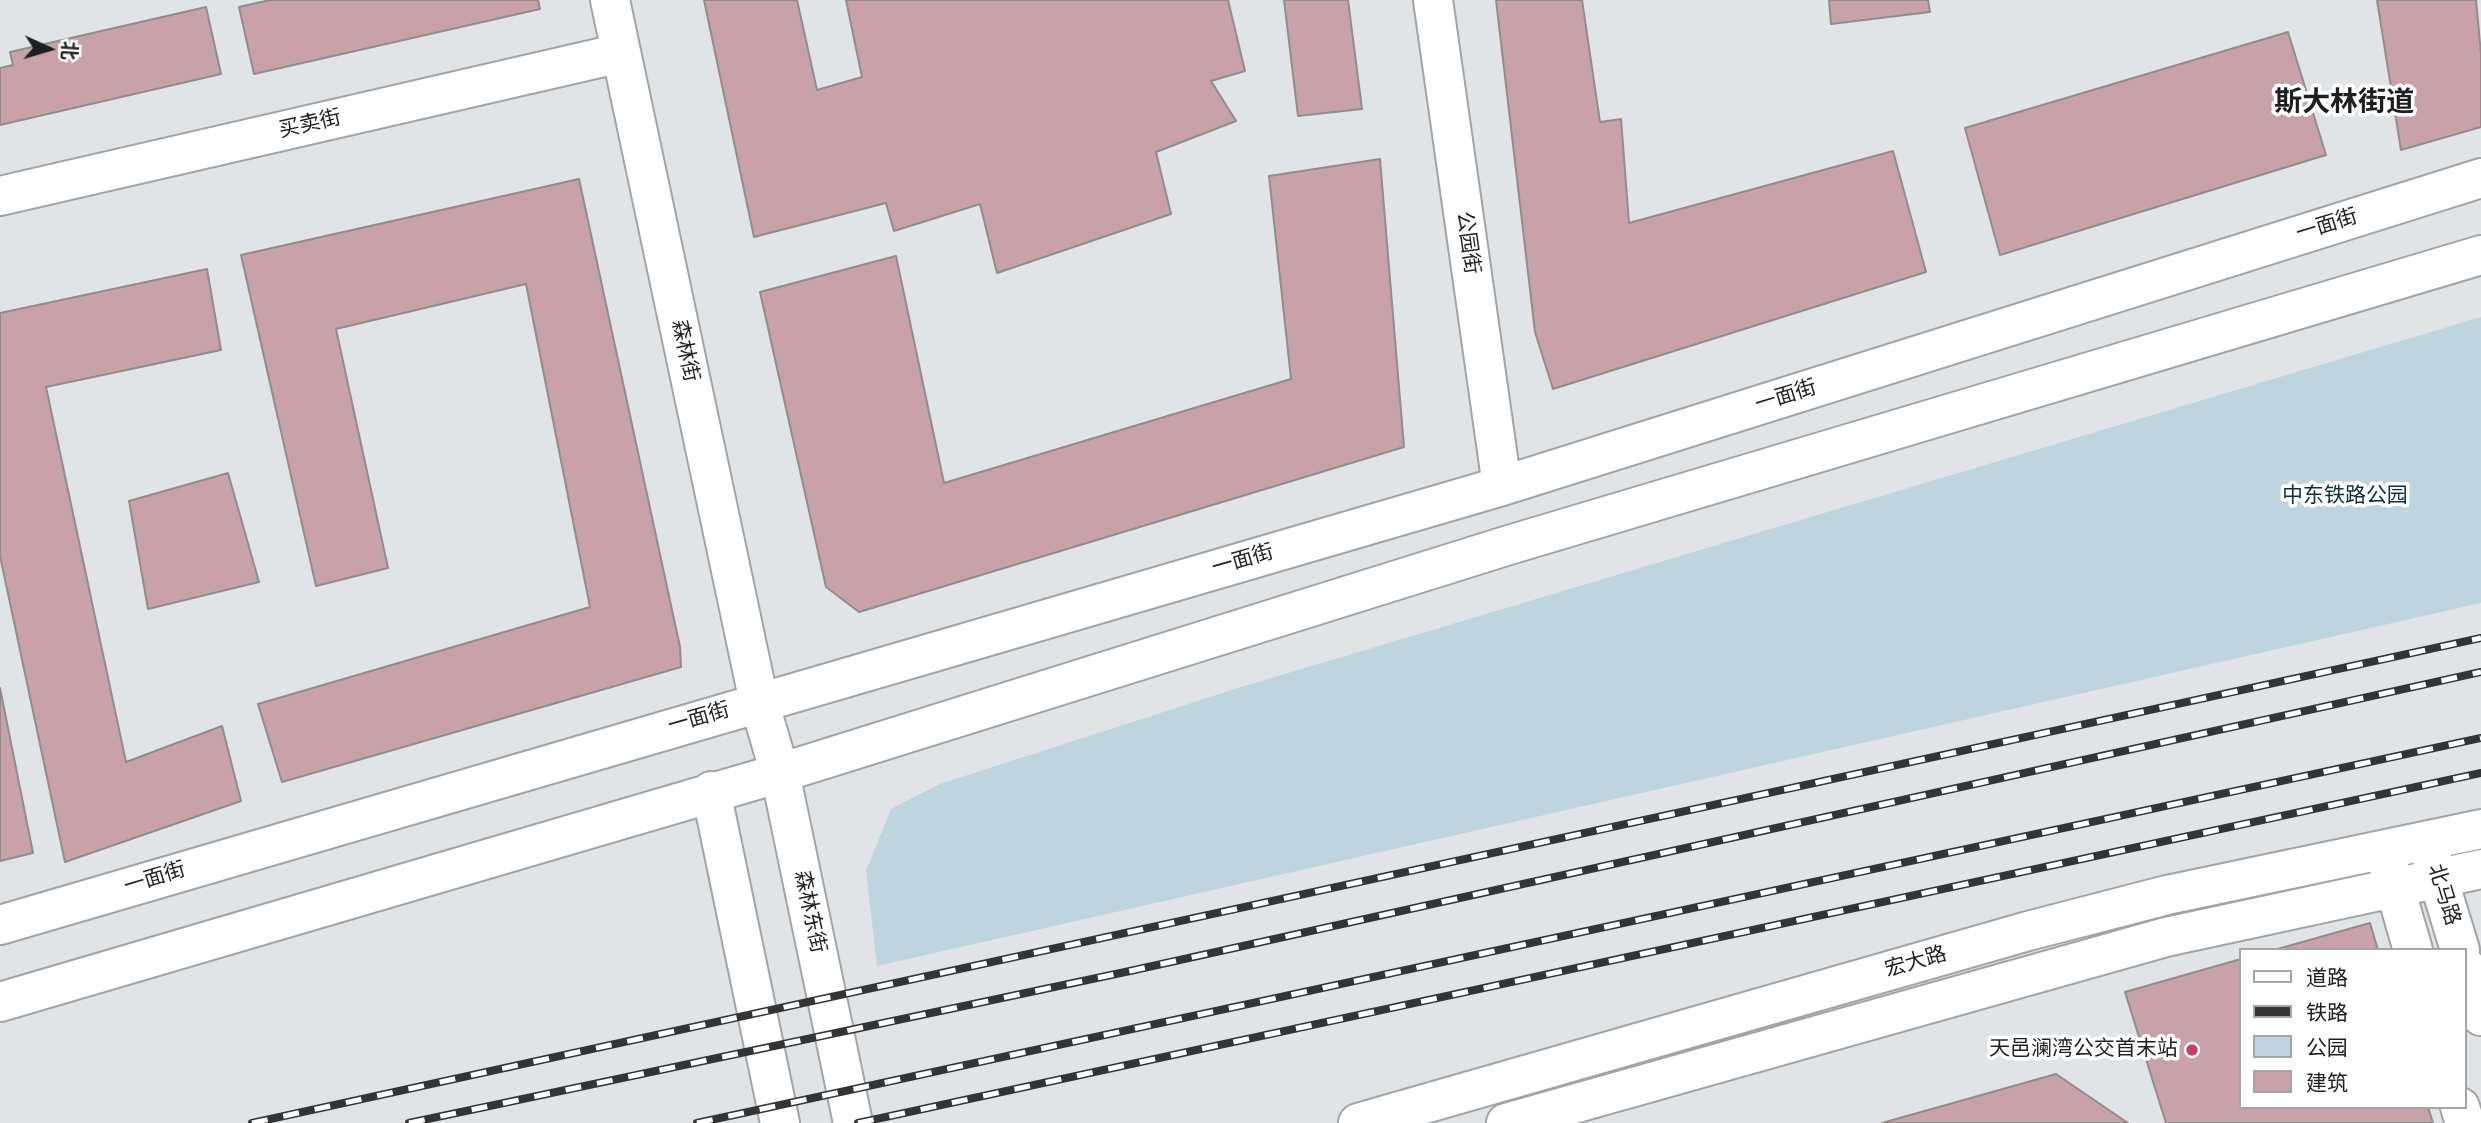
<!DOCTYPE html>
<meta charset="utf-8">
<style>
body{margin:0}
#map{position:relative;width:2481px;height:1123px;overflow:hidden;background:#e0e4e6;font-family:"Titillium Web","Noto Sans SC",sans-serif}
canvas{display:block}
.legend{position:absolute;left:2239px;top:948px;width:228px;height:161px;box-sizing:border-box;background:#fff;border:2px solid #a5a5a6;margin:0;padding:9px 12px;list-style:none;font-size:21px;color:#1e1f20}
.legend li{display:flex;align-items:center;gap:14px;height:35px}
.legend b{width:35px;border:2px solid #a5a5a6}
.north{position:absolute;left:14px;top:14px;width:70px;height:70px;-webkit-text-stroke:5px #fff;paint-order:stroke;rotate:94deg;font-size:19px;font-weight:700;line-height:28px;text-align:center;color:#1e1f20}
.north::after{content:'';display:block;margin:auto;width:24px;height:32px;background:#1e1f20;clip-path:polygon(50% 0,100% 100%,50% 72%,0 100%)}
</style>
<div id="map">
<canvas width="2481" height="1123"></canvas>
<ul class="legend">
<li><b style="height:9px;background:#fff"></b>道路</li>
<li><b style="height:9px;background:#333436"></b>铁路</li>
<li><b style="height:19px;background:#bed4de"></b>公园</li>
<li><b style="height:19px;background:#c8a1a9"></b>建筑</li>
</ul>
<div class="north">北</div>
</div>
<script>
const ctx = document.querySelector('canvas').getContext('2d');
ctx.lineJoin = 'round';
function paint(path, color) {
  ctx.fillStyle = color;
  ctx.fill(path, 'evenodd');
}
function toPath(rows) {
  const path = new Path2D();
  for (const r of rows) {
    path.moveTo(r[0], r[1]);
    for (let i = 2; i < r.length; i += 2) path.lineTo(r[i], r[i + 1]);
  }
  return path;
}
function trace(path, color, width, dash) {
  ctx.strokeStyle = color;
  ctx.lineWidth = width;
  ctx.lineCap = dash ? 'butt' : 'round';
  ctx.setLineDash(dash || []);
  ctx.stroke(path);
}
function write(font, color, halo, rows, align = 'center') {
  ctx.font = font + ' "Titillium Web","Noto Sans SC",sans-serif';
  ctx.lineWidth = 7;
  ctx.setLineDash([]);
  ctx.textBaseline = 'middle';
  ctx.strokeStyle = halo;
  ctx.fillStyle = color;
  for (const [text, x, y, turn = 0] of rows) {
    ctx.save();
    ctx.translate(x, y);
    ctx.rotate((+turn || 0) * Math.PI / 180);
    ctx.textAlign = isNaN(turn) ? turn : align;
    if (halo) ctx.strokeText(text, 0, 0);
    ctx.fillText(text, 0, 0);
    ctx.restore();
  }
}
const green = toPath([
 [2481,317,2481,603,877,966,866,871,891,809,940,784,1238,688]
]);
const building = toPath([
 [270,0,538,0,540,9,254,74,239,7,270,0],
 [704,0,797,0,817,90,862,77,846,0,1228,0,1245,71,1211,81,1236,121,1156,152,1171,214,997,273,980,204,894,231,886,203,754,237,704,0],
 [1284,0,1348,0,1362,109,1298,116,1284,0],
 [1496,0,1582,0,1600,122,1621,119,1629,223,1893,151,1926,272,1553,389,1535,332,1496,0],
 [1829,0,1928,0,1930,12,1831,24,1829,0],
 [2377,0,2476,0,2481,54,2481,127,2401,150,2377,0],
 [206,7,221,74,0,125,0,68,13,65,10,52,206,7],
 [2288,32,2326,155,2000,255,1965,128,2288,32],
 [1380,159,1404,447,859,612,826,587,760,292,896,256,944,483,1291,379,1269,176,1380,159],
 [579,179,680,647,681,667,282,782,258,704,590,607,526,284,336,329,388,568,316,586,241,255,579,179],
 [207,269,221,350,46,387,126,762,222,726,241,801,65,862,0,556,0,313,207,269],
 [228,473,259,582,148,609,129,501,228,473],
 [0,688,33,853,0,861,0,688],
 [2370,923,2378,950,2274,950,2370,923],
 [2241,959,2241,1107,2428,1107,2433,1123,2166,1123,2125,992,2241,959],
 [2056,1074,2128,1123,1882,1123,2056,1074]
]);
const secondary = toPath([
 [610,0,759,702,780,773,853,1123],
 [1433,0,1502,486],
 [0,196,621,53],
 [711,791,780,1123],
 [2431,855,2460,950],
 [2387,861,2413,950],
 [0,925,1502,486,2481,178],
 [2465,966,2481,1016],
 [0,1002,780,773,1509,545,2481,255],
 [2460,1107,2465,1123],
 [1358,1123,2028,931,2167,895,2481,829],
 [1506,1123,2166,937,2481,869]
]);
const rail = toPath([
 [252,1123,2481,638],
 [409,1123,1130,971,2481,672],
 [697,1123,2481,738],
 [858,1123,2481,773]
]);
const markers = [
 [2192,1050,7,"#cb3e6c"]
];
const streetNames = [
 ["买卖街",310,125,-13],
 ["一面街",2327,226,-17],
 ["公园街",1467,243,82],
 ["森林街",684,351,78],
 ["一面街",1786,397,-17],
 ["一面街",1243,561,-16],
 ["一面街",699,719,-16],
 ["一面街",155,879,-17],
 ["北马路",2443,895,73],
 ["森林东街",809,912,78],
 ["宏大路",1916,963,-16]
];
const parkNames = [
 ["中东铁路公园",2345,497]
];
const poiNames = [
 ["天邑澜湾公交首末站",2178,1050]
];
const districtNames = [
 ["斯大林街道",2344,104]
];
paint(green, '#bed4de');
paint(building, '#c8a1a9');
trace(building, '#918d8d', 2);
trace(secondary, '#a1a5a7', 42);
trace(secondary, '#fff', 38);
trace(rail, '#333436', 8);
trace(rail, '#fff', 5, [16]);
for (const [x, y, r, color] of markers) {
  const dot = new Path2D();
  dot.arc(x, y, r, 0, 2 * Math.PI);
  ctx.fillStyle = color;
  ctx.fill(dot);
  trace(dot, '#fff', 2.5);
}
write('21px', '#1e1f20', '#fff', streetNames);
write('21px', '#0c2f3c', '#fff', parkNames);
write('21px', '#1e1f20', '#fff', poiNames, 'right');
write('bold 28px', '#1e1f20', '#fff', districtNames);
</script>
